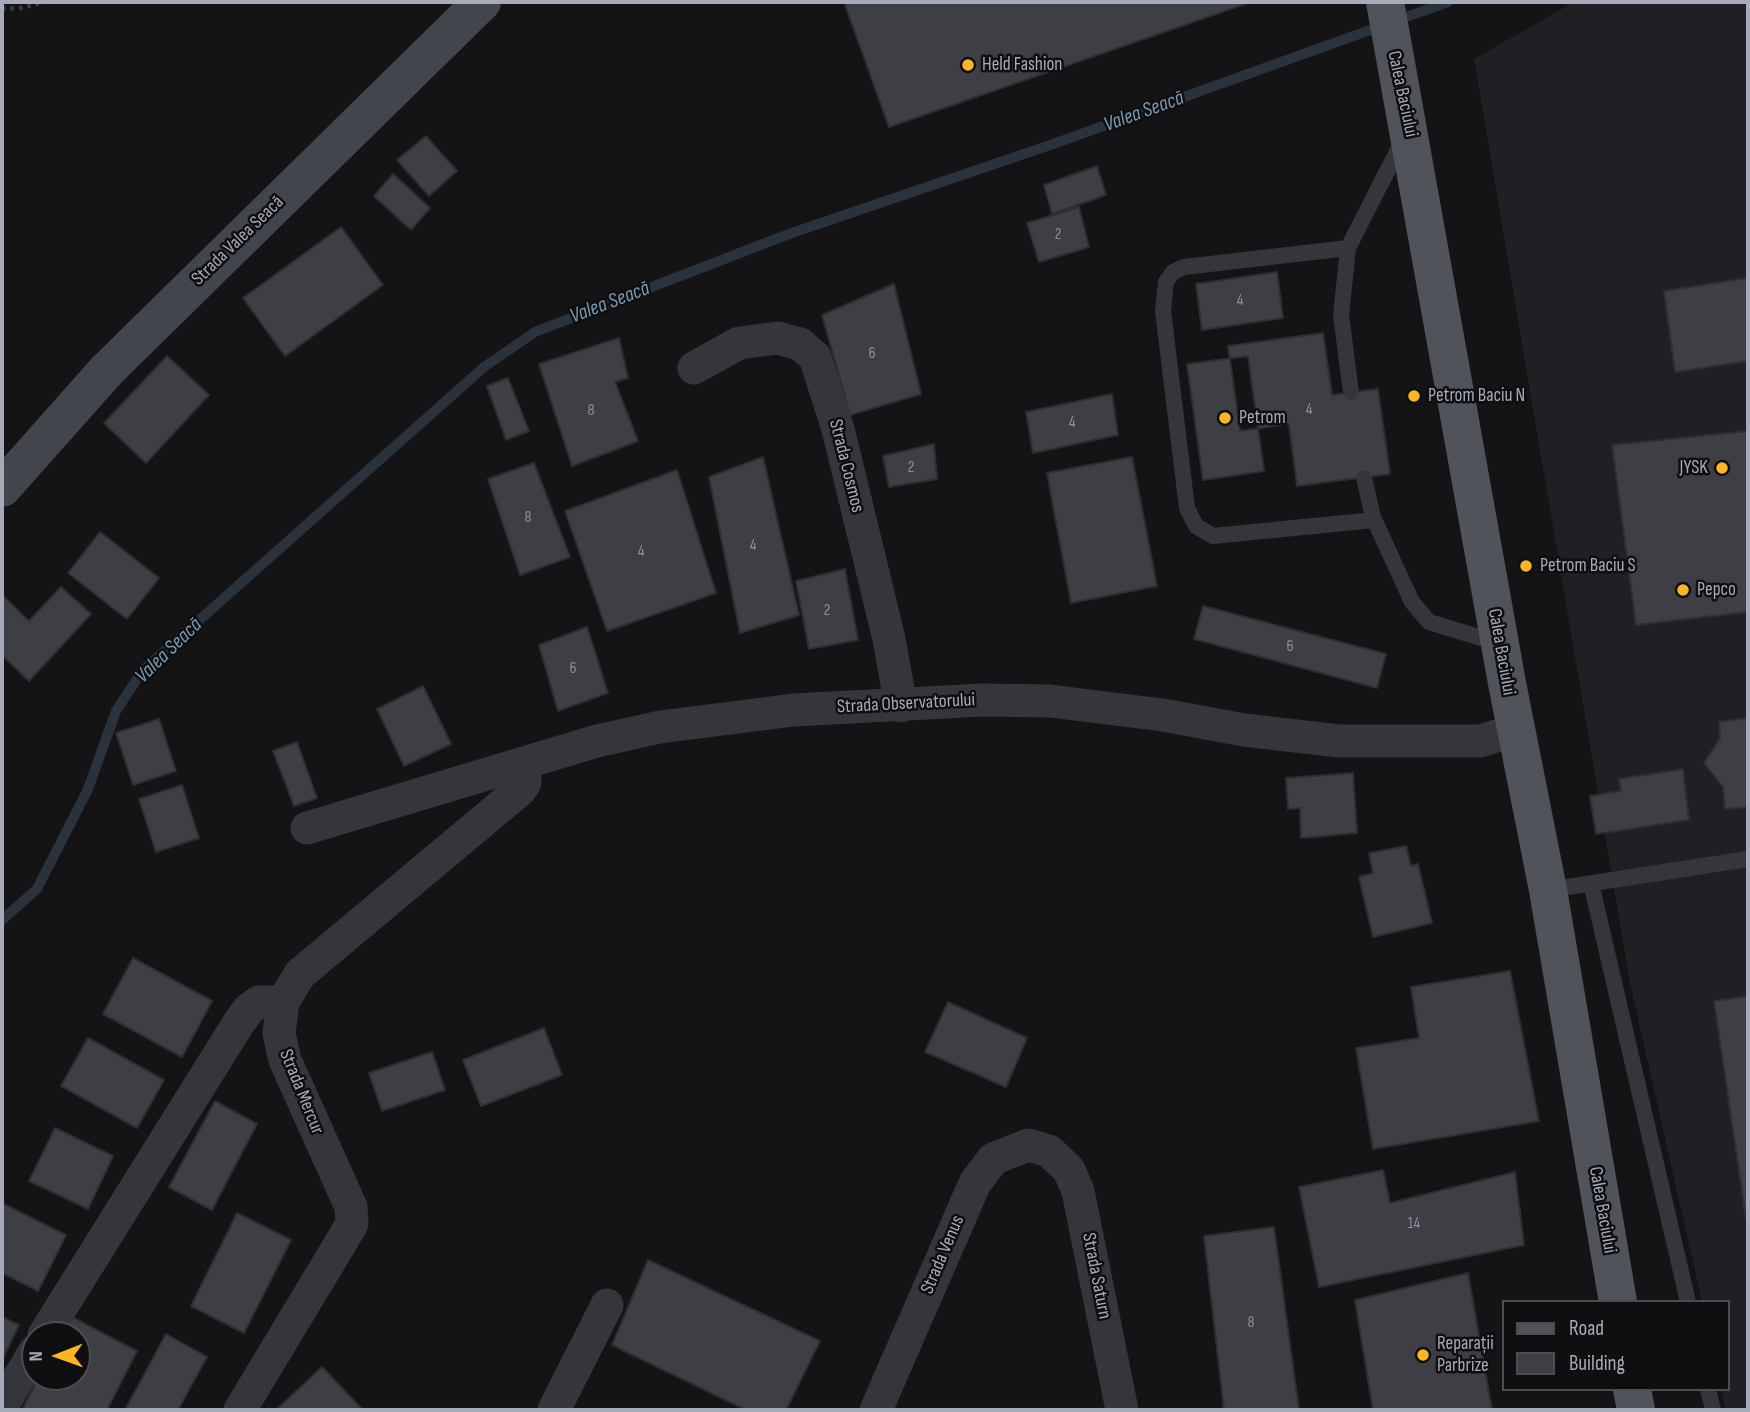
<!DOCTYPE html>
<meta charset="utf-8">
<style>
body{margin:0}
#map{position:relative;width:1750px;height:1412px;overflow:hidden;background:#141417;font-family:"Sofia Sans Condensed",sans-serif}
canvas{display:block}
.frame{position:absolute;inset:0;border:4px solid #a5abb8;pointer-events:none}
.legend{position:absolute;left:1502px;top:1300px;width:228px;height:91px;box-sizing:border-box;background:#0f0f11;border:2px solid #4b4d54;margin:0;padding:9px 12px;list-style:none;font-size:21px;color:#a5abb8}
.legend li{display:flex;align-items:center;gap:14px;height:35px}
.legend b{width:35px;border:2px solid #4b4d54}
.north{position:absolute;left:21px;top:1321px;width:70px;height:70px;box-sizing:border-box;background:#0f0f11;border:2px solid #4b4d54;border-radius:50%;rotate:269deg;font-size:19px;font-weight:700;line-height:28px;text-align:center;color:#a5abb8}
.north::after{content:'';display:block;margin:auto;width:24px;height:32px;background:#fdb526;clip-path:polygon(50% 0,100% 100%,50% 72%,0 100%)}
</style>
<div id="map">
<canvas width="1750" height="1412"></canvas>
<div class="frame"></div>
<ul class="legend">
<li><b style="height:9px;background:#51535b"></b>Road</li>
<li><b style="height:19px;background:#3e3f44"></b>Building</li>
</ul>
<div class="north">N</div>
</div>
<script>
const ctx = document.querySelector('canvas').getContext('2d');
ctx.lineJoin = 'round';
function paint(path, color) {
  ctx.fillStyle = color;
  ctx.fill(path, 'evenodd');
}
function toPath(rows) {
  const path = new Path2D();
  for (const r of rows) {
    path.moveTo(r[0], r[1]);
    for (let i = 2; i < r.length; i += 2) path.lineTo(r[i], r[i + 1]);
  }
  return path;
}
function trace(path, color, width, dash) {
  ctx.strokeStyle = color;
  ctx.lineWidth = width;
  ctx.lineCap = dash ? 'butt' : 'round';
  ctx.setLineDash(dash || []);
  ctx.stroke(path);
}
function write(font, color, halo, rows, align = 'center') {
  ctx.font = font + ' "Sofia Sans Condensed",sans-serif';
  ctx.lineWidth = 5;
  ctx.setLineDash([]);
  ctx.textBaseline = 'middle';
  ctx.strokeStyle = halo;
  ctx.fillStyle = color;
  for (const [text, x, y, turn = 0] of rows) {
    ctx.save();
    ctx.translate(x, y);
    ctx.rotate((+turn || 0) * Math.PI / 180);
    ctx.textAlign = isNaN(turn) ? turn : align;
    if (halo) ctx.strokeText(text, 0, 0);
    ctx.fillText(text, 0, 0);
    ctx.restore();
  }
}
const built = toPath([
 [1574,2,1748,2,1748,1410,1726,1410,1721,1389,1727,1389,1727,1302,1702,1302,1630,983,1474,59]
]);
const stream = toPath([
 [2,920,37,889,88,789,116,711,143,670,484,367,535,332,789,234,1056,143,1448,2]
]);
const building = toPath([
 [844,2,1251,2,889,127,844,2],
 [426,136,457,171,429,196,397,160,426,136],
 [1097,166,1106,195,1052,214,1044,185,1097,166],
 [393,174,430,208,411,230,374,196,393,174],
 [1079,207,1089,247,1039,262,1027,223,1079,207],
 [341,227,383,285,285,356,243,298,341,227],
 [1277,272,1283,318,1202,330,1196,284,1277,272],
 [1748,278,1748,361,1675,372,1664,291,1748,278],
 [894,284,921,394,850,415,822,315,894,284],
 [1323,333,1332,395,1378,389,1390,474,1297,486,1289,424,1240,431,1228,346,1323,333],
 [619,338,628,378,615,382,638,441,572,466,539,364,619,338],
 [167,356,209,395,146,463,104,423,167,356],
 [1248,356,1264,471,1203,480,1187,364,1248,356],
 [508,378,529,431,506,440,487,386,508,378],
 [1112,394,1118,435,1033,453,1026,412,1112,394],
 [1748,431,1748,612,1636,625,1612,445,1748,431],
 [934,444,937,479,889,487,883,456,934,444],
 [763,457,799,615,740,633,709,477,763,457],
 [1132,457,1157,586,1071,603,1047,473,1132,457],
 [534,463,570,557,520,575,488,479,534,463],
 [677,470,716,593,607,631,565,511,677,470],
 [100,532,159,578,127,619,68,573,100,532],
 [845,569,858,640,809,649,796,581,845,569],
 [61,587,91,614,29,681,2,655,2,595,29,621,61,587],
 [1203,606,1386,654,1377,688,1194,639,1203,606],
 [587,627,608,693,558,711,539,645,587,627],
 [423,686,451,744,404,766,377,709,423,686],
 [1748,718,1748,807,1725,809,1723,787,1704,763,1720,738,1719,722,1748,718],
 [159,719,176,771,133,785,116,733,159,719],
 [297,742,317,798,294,806,273,751,297,742],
 [1683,769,1689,820,1596,834,1590,796,1621,791,1619,779,1683,769],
 [1353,773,1357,833,1301,838,1300,808,1288,809,1286,778,1353,773],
 [182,785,199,838,156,852,139,799,182,785],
 [1406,846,1411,866,1418,864,1432,923,1373,937,1359,877,1373,873,1369,853,1406,846],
 [133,958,212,1001,182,1057,103,1014,133,958],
 [1510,971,1539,1121,1373,1149,1356,1048,1419,1038,1411,987,1510,971],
 [1748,996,1748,1232,1714,1001,1748,996],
 [948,1002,1027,1038,1006,1087,925,1052,948,1002],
 [544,1028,562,1075,481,1106,463,1060,544,1028],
 [88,1038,164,1080,137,1128,61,1086,88,1038],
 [432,1052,445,1090,382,1111,369,1073,432,1052],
 [215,1101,257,1124,212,1210,169,1187,215,1101],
 [55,1128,113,1156,88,1209,29,1181,55,1128],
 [1383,1170,1390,1203,1515,1172,1524,1245,1319,1287,1299,1187,1383,1170],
 [2,1203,66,1235,38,1291,2,1273,2,1203],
 [237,1213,291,1240,244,1333,191,1306,237,1213],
 [1274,1227,1299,1410,1224,1410,1204,1236,1274,1227],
 [648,1260,820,1341,786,1410,746,1410,612,1345,648,1260],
 [1468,1273,1492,1410,1373,1410,1355,1300,1468,1273],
 [70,1316,137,1351,107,1410,27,1410,23,1408,39,1377,77,1377,77,1335,60,1335,70,1316],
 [2,1317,19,1325,2,1360,2,1317],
 [166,1334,207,1357,178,1410,125,1410,166,1334],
 [322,1367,363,1410,276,1410,322,1367]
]);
const path = toPath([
 [2,9,21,8,45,2]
]);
const lane = toPath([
 [1348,248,1184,267,1173,272,1166,282,1163,311,1187,508,1196,526,1213,536,1374,520],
 [1351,392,1341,315,1348,248,1403,140],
 [1364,478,1373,517,1412,602,1429,622,1498,643],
 [1591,883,1688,1302],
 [1548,890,1748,859],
 [1708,1389,1713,1410]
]);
const street = toPath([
 [694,368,739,343,778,338,800,344,815,357,838,429,889,639,901,706],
 [307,828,597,741,660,727,794,710,983,700,1050,701,1163,715,1244,730,1339,741,1480,741,1516,730],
 [44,1335,240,1021,249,1009,259,1002,283,1002],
 [2,1406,35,1351],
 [240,1410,352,1224,351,1207,285,1060,279,1033,283,1002,300,974,520,790,525,783,525,763],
 [554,1410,607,1305],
 [876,1410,975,1183,993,1159,1028,1145,1049,1151,1069,1170,1078,1191,1122,1410]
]);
const secondary = toPath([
 [2,488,107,370,482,2]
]);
const primary = toPath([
 [1385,2,1507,683,1548,890,1618,1302],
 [1632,1389,1636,1410]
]);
const markers = [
 [968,65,7,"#fdb526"],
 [1414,396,7,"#fdb526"],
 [1225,418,7,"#fdb526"],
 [1722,468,7,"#fdb526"],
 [1526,566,7,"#fdb526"],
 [1683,590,7,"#fdb526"],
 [1423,1355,7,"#fdb526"]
];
const numberNames = [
 ["2",1058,235],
 ["4",1240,301],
 ["6",872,354],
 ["4",1309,410],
 ["8",591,411],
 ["4",1072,423],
 ["2",911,468],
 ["8",528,518],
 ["4",753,546],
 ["4",641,552],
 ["2",827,611],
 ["6",1290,647],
 ["6",573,669],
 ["14",1414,1224],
 ["8",1251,1323]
];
const poiNames = [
 ["Held Fashion",982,65],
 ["Petrom Baciu N",1428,396],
 ["Petrom",1239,418],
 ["JYSK",1708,468,"right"],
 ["Petrom Baciu S",1540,566],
 ["Pepco",1697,590],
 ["Reparații",1437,1344],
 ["Parbrize",1437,1366]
];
const streetNames = [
 ["Calea Baciului",1402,94,78],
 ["Strada Valea Seacă",238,241,-44],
 ["Strada Cosmos",846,466,76],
 ["Calea Baciului",1501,652,80],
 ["Strada Observatorului",906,704,-3],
 ["Strada Mercur",301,1092,68],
 ["Calea Baciului",1602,1210,80],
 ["Strada Venus",943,1255,-67],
 ["Strada Saturn",1096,1276,79]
];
const waterNames = [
 ["Valea Seacă",1144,112,-20],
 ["Valea Seacă",610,303,-21],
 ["Valea Seacă",169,651,-44]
];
paint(built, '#202024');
trace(stream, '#2a333b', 10);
paint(building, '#3e3f44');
trace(building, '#2e2e33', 2);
trace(path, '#3b3d43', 4.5, [3.5, 5]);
trace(lane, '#35363c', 16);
trace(street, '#35363c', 33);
trace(secondary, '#43454c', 38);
trace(primary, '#51535b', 38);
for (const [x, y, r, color] of markers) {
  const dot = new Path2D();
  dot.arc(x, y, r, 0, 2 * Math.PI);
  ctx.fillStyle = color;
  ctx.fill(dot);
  trace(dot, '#0f0f11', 2.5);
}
write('16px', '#8b909b', null, numberNames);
write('19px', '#a5abb8', '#0f0f11', poiNames, 'left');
write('19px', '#a5abb8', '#0f0f11', streetNames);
write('italic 21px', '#7a99b5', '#0f0f11', waterNames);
</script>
